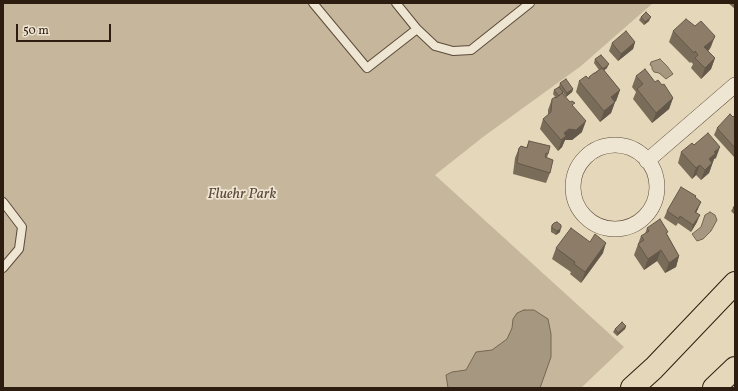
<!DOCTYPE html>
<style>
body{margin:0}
#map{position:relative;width:738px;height:391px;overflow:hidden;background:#e5d7b9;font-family:Vollkorn,serif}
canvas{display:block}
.frame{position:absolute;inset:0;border:4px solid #2d1c10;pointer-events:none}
.scale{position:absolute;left:16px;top:24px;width:95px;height:18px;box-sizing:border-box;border:2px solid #2d1c10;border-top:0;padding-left:5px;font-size:12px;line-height:14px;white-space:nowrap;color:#2d1c10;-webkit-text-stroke:3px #eee5d2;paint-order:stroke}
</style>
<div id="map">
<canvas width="738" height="391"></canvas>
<div class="frame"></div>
<div class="scale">50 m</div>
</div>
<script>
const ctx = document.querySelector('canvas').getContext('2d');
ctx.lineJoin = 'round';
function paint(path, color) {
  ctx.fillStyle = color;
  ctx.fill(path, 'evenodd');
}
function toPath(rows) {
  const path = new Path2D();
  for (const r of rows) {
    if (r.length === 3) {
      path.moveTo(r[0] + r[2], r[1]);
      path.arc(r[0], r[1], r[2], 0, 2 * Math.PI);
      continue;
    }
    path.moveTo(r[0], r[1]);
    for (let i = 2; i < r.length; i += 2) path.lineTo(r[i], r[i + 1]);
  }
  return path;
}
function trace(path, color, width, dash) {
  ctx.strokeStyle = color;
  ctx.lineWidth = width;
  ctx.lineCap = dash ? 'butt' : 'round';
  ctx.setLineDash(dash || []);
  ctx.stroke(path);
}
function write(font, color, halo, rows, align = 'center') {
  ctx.font = font + ' Vollkorn,serif';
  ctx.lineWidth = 3.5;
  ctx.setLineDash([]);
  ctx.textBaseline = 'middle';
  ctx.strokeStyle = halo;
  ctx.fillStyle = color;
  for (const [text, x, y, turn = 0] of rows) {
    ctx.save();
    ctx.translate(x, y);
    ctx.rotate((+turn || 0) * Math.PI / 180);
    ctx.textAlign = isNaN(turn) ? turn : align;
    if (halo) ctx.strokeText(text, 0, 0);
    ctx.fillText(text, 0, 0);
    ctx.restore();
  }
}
const green = toPath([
 [3,3,653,3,581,66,483,137,435,175,624,347,581,388,3,388]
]);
const water = toPath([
 [660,59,667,66,673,74,666,79,659,73,654,72,652,69,652,66,650,65,651,62,660,59],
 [710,212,715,215,717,220,711,231,703,239,697,241,692,234,701,227,705,215,710,212],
 [524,310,534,310,548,319,551,334,551,357,540,388,448,388,446,375,452,372,466,370,476,352,492,350,507,339,512,328,513,319,517,313,524,310]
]);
const lane = toPath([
 [313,3,367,68,417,29],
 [396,3,417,29,435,46,453,51,471,50,530,3],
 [3,202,22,227,19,249,3,268]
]);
const street = toPath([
 [615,187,42],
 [647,161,735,85]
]);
const highway = toPath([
 [632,388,654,368,735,283],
 [714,388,735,368]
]);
const wall = toPath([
 [728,3,735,3,735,9],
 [641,17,649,21,644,25,639,20],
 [673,31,715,36,711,47,709,50,708,51,715,58,711,69,701,79,691,68,693,64,691,62,690,63,669,42],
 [635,42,633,49,618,61,609,51,612,43],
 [595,59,607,68,604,70,620,90,616,101,615,102,611,113,600,122,576,92,579,81,589,78,589,77,599,70,594,63],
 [636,76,673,98,669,109,652,123,633,99,636,92,632,87],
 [560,83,573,89,572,92,566,97,563,93,563,94,573,106,582,132,572,140,565,140,562,147,558,151,540,129,543,119,548,115,548,110,552,99,556,98,553,94,554,90,559,87],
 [735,115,735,155,734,157,714,135,717,128],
 [529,141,548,154,547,158,550,173,546,183,513,174,515,158,519,148,526,148],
 [681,152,716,158,714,159,709,173,701,180,696,175,692,179,678,163],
 [695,197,698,209,696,212,697,222,691,232,678,223,676,226,664,218,667,211],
 [735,205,735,215,731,211],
 [552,225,560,232,556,235,551,232,551,228],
 [647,228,667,234,679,256,676,267,665,273,657,261,644,270,634,255,641,236,645,234],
 [590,242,603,253,581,283,570,274,571,272,552,259,556,248],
 [626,326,625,329,617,336,613,332,615,329]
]);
const shadedWall = toPath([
 [651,17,649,21,644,25,645,22],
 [715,36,709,50,700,57,704,47],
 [635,42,633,49,618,61,621,54],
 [715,58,711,69,701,79,705,68],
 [609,64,607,68,602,72,603,69],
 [573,89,572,92,566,97,567,93],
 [620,90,616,101,607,108,611,97],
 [673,98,669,109,652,123,656,113],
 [615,102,611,113,600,122,604,111],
 [586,121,582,132,572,140,565,140,562,147,558,151,564,133,569,129],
 [720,147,716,158,714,159,709,173,701,180,709,159,714,152],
 [700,165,696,175,692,179,696,168],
 [701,202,698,209,693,219,695,212],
 [700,215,697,222,691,232,693,225],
 [561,228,560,232,556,235,557,231],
 [606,243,603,253,581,283,585,272],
 [661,250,657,261,644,270,648,259],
 [679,256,676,267,665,273,669,263],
 [626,326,625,329,617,336,618,333]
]);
const building = toPath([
 [646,12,651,17,645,22,641,17,646,12],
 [686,19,695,26,701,21,715,36,713,40,704,47,715,58,705,68,695,58,698,55,695,51,694,53,673,31,686,19],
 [626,31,635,42,621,54,612,43,626,31],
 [601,55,609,64,603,69,595,59,601,55],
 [602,68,620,90,611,97,615,102,604,111,579,81,586,76,589,79,589,77,594,73,596,73,596,72,602,68],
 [645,69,655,82,658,80,662,85,664,84,673,98,656,113,637,89,643,84,636,76,645,69],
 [566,79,573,89,567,93,560,83,566,79],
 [559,87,563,92,559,96,554,90,559,87],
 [562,93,570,102,572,101,575,103,572,105,586,121,576,130,569,129,564,133,566,136,561,140,543,119,551,112,552,99,555,97,556,98,562,93],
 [730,114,733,117,735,115,735,148,717,128,730,114],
 [708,133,720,147,714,152,716,153,709,159,712,163,705,170,700,165,696,168,681,152,692,143,694,145,708,133],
 [529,141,550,146,548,154,546,153,545,157,553,160,550,173,517,163,519,148,521,146,527,148,529,141],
 [681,187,696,196,695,197,701,202,695,212,700,215,693,225,680,216,679,219,667,211,681,187],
 [735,205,735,210,733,208,735,205],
 [660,219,668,232,666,233,679,256,669,263,661,250,648,259,638,244,644,240,641,236,649,231,647,228,660,219],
 [557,222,561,225,561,228,557,231,552,228,552,225,554,223,557,222],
 [571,228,590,242,595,234,606,243,585,272,574,264,575,262,556,248,571,228],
 [622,322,626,326,618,333,615,329,622,322]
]);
const parkNames = [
 ["Fluehr Park",242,195]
];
paint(green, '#c6b79c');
paint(water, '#a69780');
trace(water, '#766653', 1);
trace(lane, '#5b4b3a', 10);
trace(street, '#5b4b3a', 16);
trace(highway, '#2d1c10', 24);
trace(lane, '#eee5d2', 8);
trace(street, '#eee5d2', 15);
trace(highway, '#e5d7b9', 22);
paint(wall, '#796c59');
paint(shadedWall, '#635849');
paint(building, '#8d7d68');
trace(building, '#635849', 1);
write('italic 15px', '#5b4a3a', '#eee5d2', parkNames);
</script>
